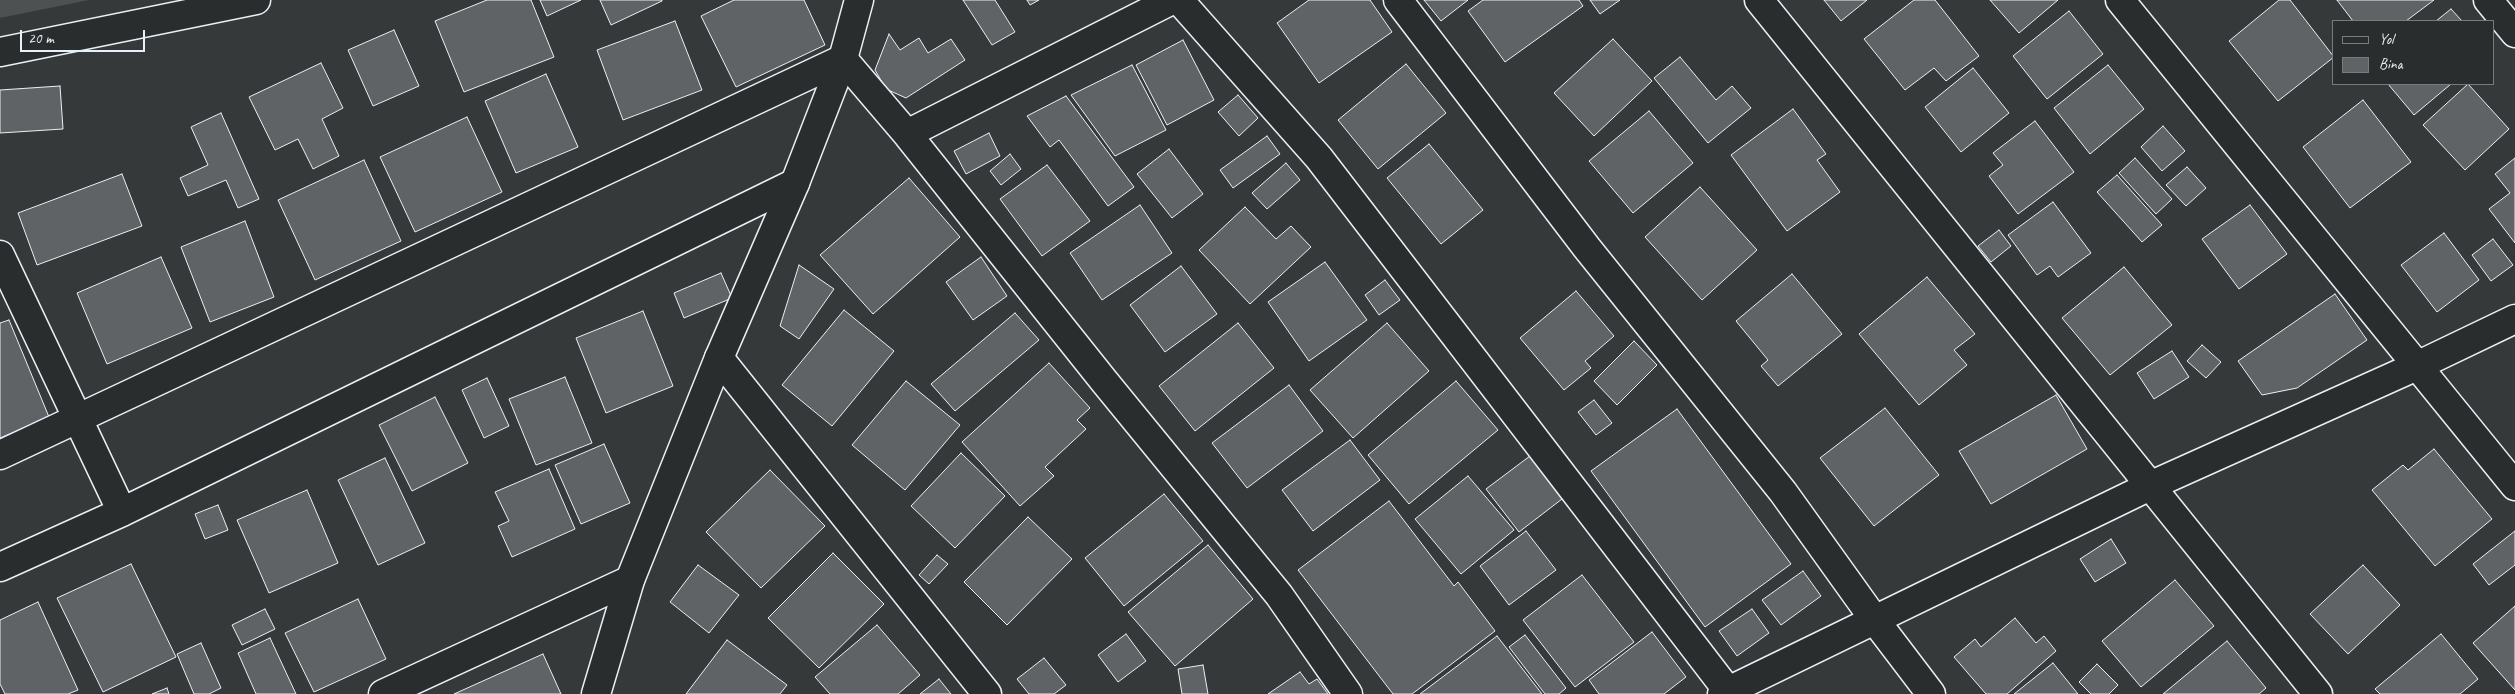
<!DOCTYPE html>
<style>
body{margin:0}
#map{position:relative;width:2515px;height:694px;overflow:hidden;background:#35393a;font-family:Caveat,sans-serif}
canvas{display:block}
.legend{position:absolute;left:2332px;top:20px;width:162px;height:65px;box-sizing:border-box;background:#2a2d2e;border:1px solid #767b7f;margin:0;padding:6px 9px;list-style:none;font-size:15px;color:#e8f1f8}
.legend li{display:flex;align-items:center;gap:10px;height:25px}
.legend b{width:25px;border:1px solid #767b7f}
.scale{position:absolute;left:20px;top:30px;width:125px;height:22px;box-sizing:border-box;border:2px solid #e8f1f8;border-top:0;padding-left:6px;font-size:15px;line-height:18px;white-space:nowrap;color:#e8f1f8;-webkit-text-stroke:4px #2a2d2e;paint-order:stroke}
</style>
<div id="map">
<canvas width="2515" height="694"></canvas>
<ul class="legend">
<li><b style="height:6px;background:#2a2d2e"></b>Yol</li>
<li><b style="height:14px;background:#5f6365"></b>Bina</li>
</ul>
<div class="scale">20 m</div>
</div>
<script>
const ctx = document.querySelector('canvas').getContext('2d');
ctx.lineJoin = 'round';
function paint(path, color) {
  ctx.fillStyle = color;
  ctx.fill(path, 'evenodd');
}
function toPath(rows) {
  const path = new Path2D();
  for (const r of rows) {
    path.moveTo(r[0], r[1]);
    for (let i = 2; i < r.length; i += 2) path.lineTo(r[i], r[i + 1]);
  }
  return path;
}
function trace(path, color, width, dash) {
  ctx.strokeStyle = color;
  ctx.lineWidth = width;
  ctx.lineCap = dash ? 'butt' : 'round';
  ctx.setLineDash(dash || []);
  ctx.stroke(path);
}
const green = toPath([
 [0,0,89,0,0,18]
]);
const building = toPath([
 [487,0,531,0,554,57,464,92,435,21,487,0],
 [540,0,581,0,547,16,540,0],
 [600,0,662,0,662,1,611,25,600,0],
 [734,0,804,0,825,45,736,87,701,16,734,0],
 [963,0,995,0,1015,32,992,45,963,0],
 [1027,0,1039,0,1030,5,1027,0],
 [1309,0,1370,0,1392,32,1319,83,1277,23,1309,0],
 [1424,0,1468,0,1441,21,1424,0],
 [1483,0,1579,0,1583,6,1505,62,1468,11,1483,0],
 [1590,0,1620,0,1600,14,1590,0],
 [1824,0,1867,0,1841,21,1824,0],
 [1914,0,1935,0,1979,56,1946,81,1934,68,1905,90,1864,39,1914,0],
 [1990,0,2058,0,2019,33,1990,0],
 [2279,0,2290,0,2334,57,2278,101,2229,41,2279,0],
 [2337,0,2434,0,2406,21,2353,21,2337,0],
 [2451,9,2462,21,2436,21,2451,9],
 [2069,11,2103,54,2047,99,2013,56,2069,11],
 [675,21,702,90,623,120,597,50,675,21],
 [394,30,419,86,373,106,348,50,394,30],
 [889,34,900,50,919,38,928,53,951,39,965,60,906,98,886,89,875,70,889,34],
 [1613,39,1652,81,1594,136,1554,93,1613,39],
 [1183,40,1214,100,1167,125,1136,65,1183,40],
 [1680,57,1716,100,1732,86,1751,108,1708,143,1654,78,1680,57],
 [321,63,343,108,322,119,339,156,313,169,298,139,275,150,249,97,321,63],
 [1406,64,1446,113,1378,169,1338,120,1406,64],
 [1132,65,1166,130,1115,156,1071,95,1132,65],
 [2108,65,2144,109,2090,154,2054,108,2108,65],
 [1973,68,2009,113,1961,152,1925,107,1973,68],
 [546,74,578,147,516,173,485,101,546,74],
 [2388,84,2451,84,2414,115,2388,84],
 [2468,84,2509,129,2465,170,2423,125,2468,84],
 [60,86,63,129,0,133,0,90,60,86],
 [1238,95,1258,118,1239,136,1218,112,1238,95],
 [1066,96,1134,187,1108,206,1059,140,1050,147,1027,116,1066,96],
 [2363,100,2411,162,2350,208,2303,147,2363,100],
 [1793,109,1826,154,1817,160,1840,192,1787,231,1731,155,1793,109],
 [1649,111,1693,163,1633,213,1589,161,1649,111],
 [221,113,259,199,238,208,226,180,188,196,180,178,208,165,191,127,221,113],
 [467,117,502,192,415,232,380,157,467,117],
 [2035,121,2074,172,2018,214,1989,176,2003,165,1993,153,2035,121],
 [2163,126,2185,151,2162,171,2141,147,2163,126],
 [989,133,1000,156,966,174,954,151,989,133],
 [1267,136,1280,154,1233,188,1220,170,1267,136],
 [1429,144,1483,210,1441,244,1387,178,1429,144],
 [1169,149,1203,194,1172,218,1137,174,1169,149],
 [1010,154,1021,169,1001,185,990,171,1010,154],
 [2135,158,2172,199,2156,214,2119,173,2135,158],
 [2515,158,2515,243,2489,209,2510,193,2495,174,2515,158],
 [364,160,401,241,315,280,278,200,364,160],
 [1286,163,1300,180,1267,209,1252,193,1286,163],
 [1047,165,1090,221,1042,256,1000,199,1047,165],
 [2187,167,2206,188,2186,206,2166,185,2187,167],
 [122,174,142,226,37,265,18,213,122,174],
 [2117,175,2162,225,2142,242,2097,192,2117,175],
 [909,178,960,237,873,314,820,255,909,178],
 [1700,187,1757,250,1702,300,1645,237,1700,187],
 [2053,202,2091,253,2058,277,2050,266,2037,275,2008,235,2053,202],
 [1140,205,1172,253,1102,300,1070,253,1140,205],
 [2250,205,2287,254,2239,289,2202,239,2250,205],
 [1245,207,1276,239,1291,226,1311,247,1250,304,1199,250,1245,207],
 [245,221,274,297,210,322,181,247,245,221],
 [1999,230,2011,246,1991,262,1978,246,1999,230],
 [2444,233,2479,280,2437,312,2401,265,2444,233],
 [2493,239,2513,265,2491,281,2472,255,2493,239],
 [161,257,192,328,107,364,77,293,161,257],
 [981,257,1007,296,973,320,946,282,981,257],
 [1325,262,1367,320,1309,361,1268,302,1325,262],
 [799,265,834,289,799,339,780,326,799,265],
 [1181,266,1217,314,1165,352,1130,305,1181,266],
 [2124,267,2172,325,2110,375,2062,318,2124,267],
 [721,273,732,298,684,318,674,293,721,273],
 [1792,274,1842,334,1778,386,1761,366,1768,360,1736,321,1792,274],
 [1927,277,1975,334,1954,350,1967,365,1919,405,1859,334,1927,277],
 [1385,280,1400,300,1379,315,1365,295,1385,280],
 [1576,291,1614,336,1585,361,1591,368,1564,390,1520,338,1576,291],
 [2335,294,2367,340,2297,388,2262,395,2238,361,2335,294],
 [844,310,894,351,832,426,782,385,844,310],
 [643,311,673,386,606,413,576,338,643,311],
 [1015,313,1039,340,955,411,931,384,1015,313],
 [9,320,49,417,0,438,0,323,9,320],
 [1238,323,1274,368,1195,431,1159,386,1238,323],
 [1387,323,1429,371,1353,438,1310,390,1387,323],
 [1634,341,1657,365,1617,405,1594,381,1634,341],
 [2202,345,2221,362,2206,378,2187,361,2202,345],
 [2172,351,2189,377,2154,399,2137,373,2172,351],
 [1049,363,1090,408,1077,420,1086,429,1045,467,1054,476,1020,506,962,442,1049,363],
 [565,377,592,443,536,465,509,399,565,377],
 [487,378,509,426,484,438,462,390,487,378],
 [906,381,960,425,905,490,852,445,906,381],
 [1456,381,1498,430,1409,504,1368,455,1456,381],
 [1289,385,1323,431,1247,488,1212,443,1289,385],
 [2056,395,2087,449,1991,504,1959,451,2056,395],
 [435,397,468,463,412,491,379,425,435,397],
 [1594,400,1612,423,1596,435,1578,412,1594,400],
 [1885,408,1939,475,1874,526,1820,458,1885,408],
 [1677,409,1791,564,1705,627,1591,471,1677,409],
 [1350,440,1380,480,1313,531,1282,490,1350,440],
 [604,444,630,503,581,524,555,465,604,444],
 [2434,449,2492,519,2435,566,2372,490,2403,465,2408,470,2434,449],
 [961,453,1005,496,955,548,911,506,961,453],
 [1530,456,1562,499,1519,532,1486,489,1530,456],
 [385,458,425,543,378,565,338,480,385,458],
 [549,469,575,529,512,557,498,526,509,521,495,492,549,469],
 [770,470,825,526,761,588,706,532,770,470],
 [1468,476,1514,530,1461,574,1415,519,1468,476],
 [307,490,338,563,269,593,237,520,307,490],
 [1164,494,1203,541,1124,606,1085,558,1164,494],
 [1389,501,1454,586,1458,582,1495,631,1412,694,1393,694,1298,570,1389,501],
 [218,505,228,530,205,539,195,514,218,505],
 [1028,517,1072,559,1007,625,964,582,1028,517],
 [1526,531,1556,570,1509,605,1480,566,1526,531],
 [2515,531,2515,565,2489,585,2473,564,2515,531],
 [2111,539,2126,563,2095,582,2080,559,2111,539],
 [1208,545,1253,599,1175,666,1128,612,1208,545],
 [833,553,884,604,819,668,768,618,833,553],
 [937,555,948,564,929,584,919,575,937,555],
 [131,564,176,657,103,692,57,598,131,564],
 [698,565,739,595,709,633,670,602,698,565],
 [2363,565,2400,605,2348,654,2310,614,2363,565],
 [1803,571,1821,596,1781,625,1762,600,1803,571],
 [1582,575,1634,642,1575,687,1523,620,1582,575],
 [2175,580,2214,626,2141,687,2102,641,2175,580],
 [358,599,386,659,314,692,285,633,358,599],
 [38,602,78,690,68,694,5,694,0,684,0,620,38,602],
 [2515,606,2515,690,2473,643,2515,606],
 [265,609,275,629,242,645,232,625,265,609],
 [1752,609,1769,633,1737,656,1719,631,1752,609],
 [2015,618,2036,643,2044,636,2056,651,2007,694,1986,694,1954,657,1975,639,1981,647,2015,618],
 [877,625,920,675,898,694,830,694,815,677,877,625],
 [1652,632,1686,677,1664,694,1599,694,1589,680,1652,632],
 [1126,634,1146,661,1118,682,1098,655,1126,634],
 [2441,634,2478,679,2460,694,2380,694,2375,689,2441,634],
 [1525,635,1566,688,1559,694,1545,694,1509,647,1525,635],
 [1497,636,1542,694,1420,694,1497,636],
 [270,638,296,694,256,694,238,653,270,638],
 [727,640,787,685,780,694,686,694,727,640],
 [2227,641,2266,688,2259,694,2163,694,2227,641],
 [201,643,221,688,209,694,194,694,177,654,201,643],
 [543,654,561,694,454,694,543,654],
 [1044,658,1066,685,1054,694,1029,694,1017,679,1044,658],
 [2053,663,2078,694,2014,694,2053,663],
 [2097,664,2118,685,2109,694,2091,694,2079,682,2097,664],
 [1203,665,1208,694,1182,694,1178,669,1203,665],
 [1300,672,1309,684,1317,679,1328,694,1268,694,1300,672],
 [939,679,951,694,920,694,939,679],
 [167,688,169,694,152,694,167,688]
]);
const street = toPath([
 [1179,0,1319,158,1728,691],
 [1398,0,1587,248,1783,492,1874,619,1931,694],
 [1759,0,2318,694],
 [2120,0,2515,486],
 [2488,0,2515,33],
 [0,52,256,0],
 [907,134,1172,0],
 [0,255,122,512],
 [719,358,987,694],
 [0,455,843,59,907,134,1104,381,1279,595,1348,694],
 [0,567,122,512,795,183],
 [383,694,630,580]
]);
const secondary = toPath([
 [596,694,630,580,719,358,795,183,843,59,859,0],
 [1722,694,2152,485,2419,365,2515,319]
]);
paint(green, '#4d5152');
paint(building, '#5f6365');
trace(building, '#e8f1f8', 1);
trace(street, '#e8f1f8', 31);
trace(secondary, '#e8f1f8', 31);
trace(street, '#2a2d2e', 28);
trace(secondary, '#2a2d2e', 28);
</script>
